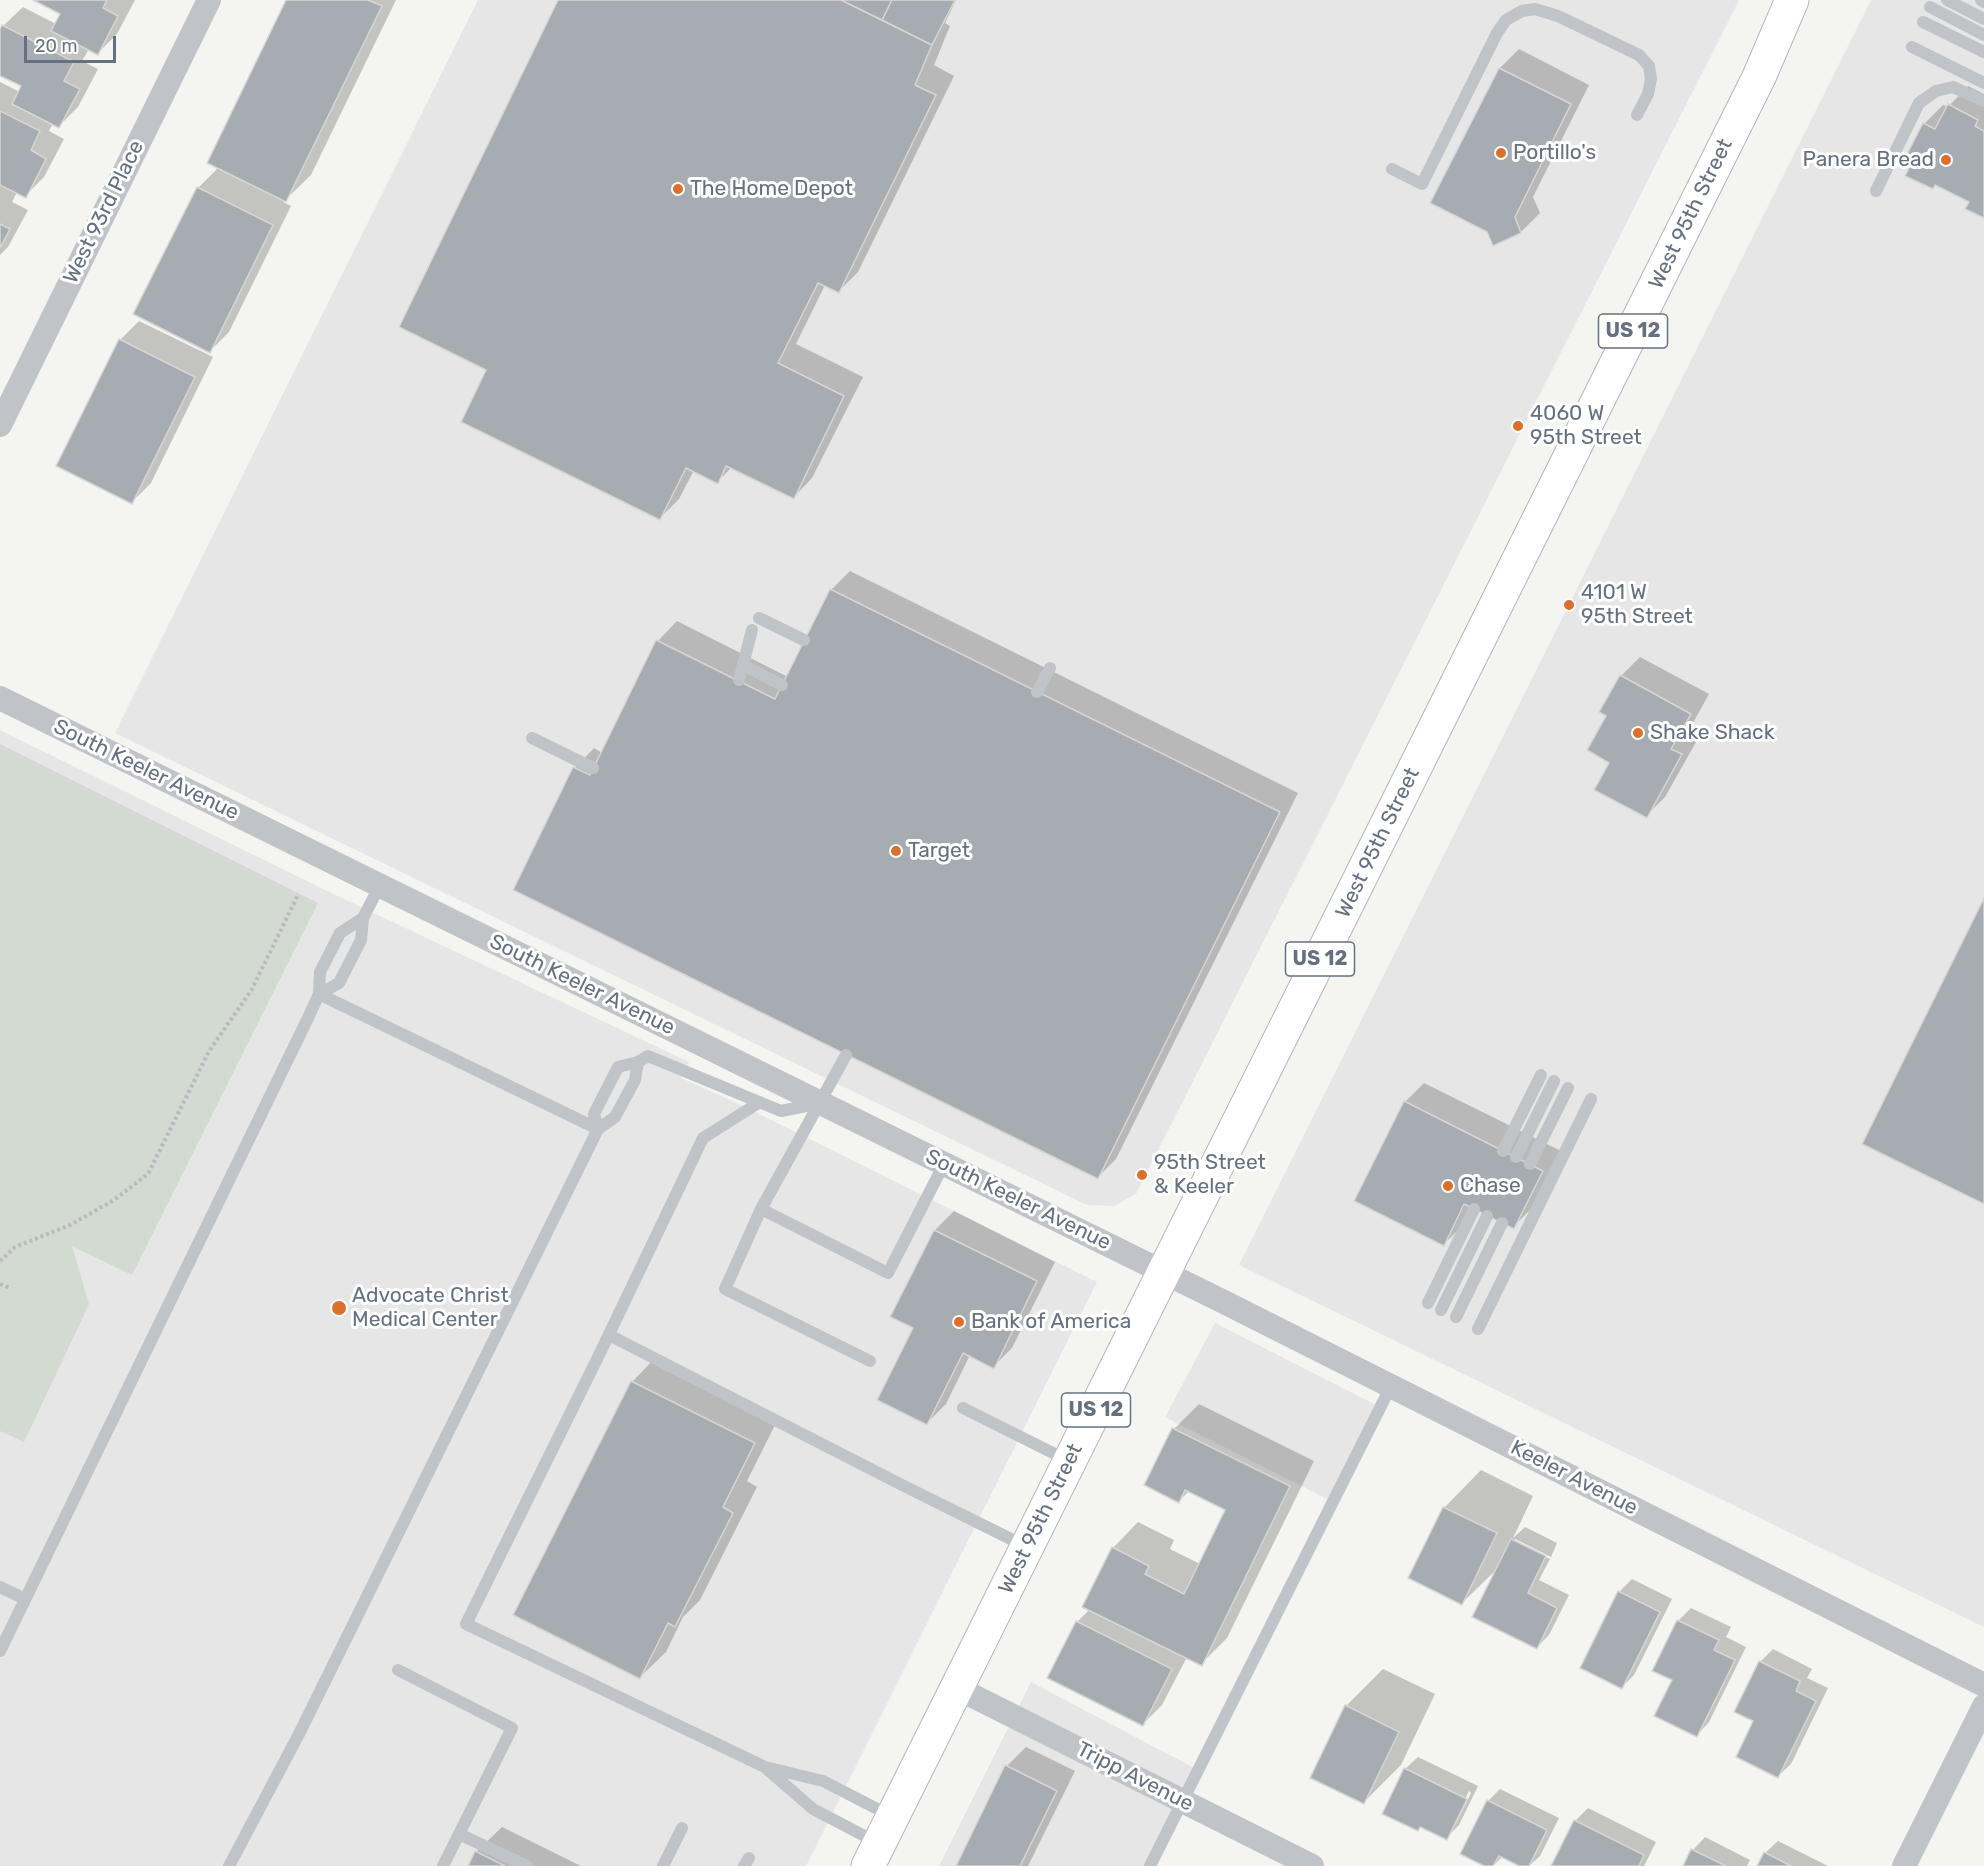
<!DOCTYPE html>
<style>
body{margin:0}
#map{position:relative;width:1984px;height:1866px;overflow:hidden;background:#f4f5f1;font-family:Rubik,sans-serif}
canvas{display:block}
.scale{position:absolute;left:24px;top:36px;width:92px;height:27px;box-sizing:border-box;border:3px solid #657081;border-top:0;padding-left:8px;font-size:18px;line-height:21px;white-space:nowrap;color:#657081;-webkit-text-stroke:4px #fff;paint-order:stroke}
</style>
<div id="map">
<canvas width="1984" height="1866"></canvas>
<div class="scale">20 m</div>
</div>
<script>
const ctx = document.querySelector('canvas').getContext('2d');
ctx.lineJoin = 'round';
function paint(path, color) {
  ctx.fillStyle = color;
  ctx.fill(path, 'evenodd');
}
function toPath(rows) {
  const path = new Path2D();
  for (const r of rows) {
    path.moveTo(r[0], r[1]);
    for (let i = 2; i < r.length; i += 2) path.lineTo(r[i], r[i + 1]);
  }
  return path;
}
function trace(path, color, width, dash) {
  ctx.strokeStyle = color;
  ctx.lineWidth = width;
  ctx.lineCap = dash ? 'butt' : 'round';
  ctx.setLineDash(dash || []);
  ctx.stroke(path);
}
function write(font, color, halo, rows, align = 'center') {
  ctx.font = font + ' Rubik,sans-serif';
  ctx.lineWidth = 6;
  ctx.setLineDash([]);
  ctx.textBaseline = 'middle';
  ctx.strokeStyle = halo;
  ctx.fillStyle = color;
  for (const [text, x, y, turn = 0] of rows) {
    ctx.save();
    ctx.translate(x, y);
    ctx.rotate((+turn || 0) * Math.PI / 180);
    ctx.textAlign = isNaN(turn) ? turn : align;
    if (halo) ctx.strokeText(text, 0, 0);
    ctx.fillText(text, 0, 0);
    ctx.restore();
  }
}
const built = toPath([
 [478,0,1739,0,1136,1194,1114,1206,1087,1205,115,733],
 [1871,0,1984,0,1984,1627,1239,1265],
 [0,730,323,889,689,1062,681,1078,739,1104,1097,1282,806,1866,0,1866],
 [1215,1323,1380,1407,1333,1502,1165,1417],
 [1031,1682,1198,1770,1150,1866,939,1866]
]);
const green = toPath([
 [0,744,318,903,132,1275,72,1246,89,1304,24,1442,0,1431]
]);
const shadow = toPath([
 [37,0,135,0,117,34,98,53,89,49,82,61,98,69,78,107,59,126,53,123,49,131,64,139,44,177,25,196,17,192,12,202,28,210,8,247,0,255,0,82,20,92,23,86,0,74,0,32,3,26,23,7,56,24,62,13],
 [288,0,396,0,311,175,283,202,291,206,229,332,210,351,198,188,219,167],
 [560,0,956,0,945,23,950,26,934,65,954,76,858,272,839,291,825,285,796,344,863,377,812,478,793,498,732,467,717,482,694,470,679,499,660,518,488,369],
 [1519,49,1589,85,1533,197,1540,213,1521,232,1489,231,1432,202,1500,68],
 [1968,86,1984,94,1984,216,1971,201,1936,184,1932,188,1914,162,1924,124,1943,105,1948,107],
 [139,321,213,357,151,483,132,502,120,340],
 [850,571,1298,793,1116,1159,1097,1178,515,889,575,768,594,748,602,753,658,641,677,621,788,677,831,590],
 [1640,657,1709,694,1689,730,1700,735,1665,797,1646,816,1611,762,1608,716,1621,676],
 [1424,1083,1561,1151,1532,1208,1513,1227,1472,1206,1463,1225,1444,1244,1405,1102],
 [954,1211,1055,1262,1012,1348,993,1367,970,1355,946,1404,927,1423,915,1327,892,1316,935,1230],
 [657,1356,779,1417,747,1481,757,1487,700,1600,683,1617,666,1652,640,1677,632,1382],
 [1199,1404,1314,1461,1227,1638,1201,1664,1187,1657,1162,1705,1143,1724,1049,1677,1077,1622,1090,1609,1113,1548,1138,1522,1174,1540,1170,1549,1200,1564,1227,1509,1189,1491,1179,1501,1174,1429],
 [1481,1470,1533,1496,1513,1538,1525,1527,1557,1543,1551,1557,1515,1539,1515,1542,1550,1559,1539,1580,1569,1595,1549,1635,1537,1647,1498,1568,1462,1603,1410,1578,1444,1508],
 [1632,1579,1672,1599,1634,1675,1622,1687,1582,1668,1619,1592],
 [1691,1608,1731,1627,1726,1637,1746,1647,1709,1722,1697,1735,1674,1679,1654,1670,1678,1621],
 [1773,1649,1812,1669,1807,1678,1828,1688,1791,1764,1778,1776,1755,1720,1760,1662],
 [1383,1669,1435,1694,1401,1765,1364,1802,1346,1706],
 [1026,1747,1075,1771,1028,1866,958,1866,1007,1766],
 [1418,1757,1478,1786,1459,1825,1446,1838,1421,1826,1405,1769],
 [1469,1791,1471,1793,1455,1825,1452,1825],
 [1500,1789,1559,1818,1540,1856,1529,1866,1522,1866,1503,1856,1493,1866,1487,1866,1488,1801],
 [1588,1808,1656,1842,1644,1866,1552,1866,1575,1821],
 [502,1827,581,1866,470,1866,476,1852],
 [1705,1837,1750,1860,1747,1866,1684,1866,1693,1850],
 [1778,1841,1828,1866,1759,1866,1765,1853]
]);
const building = toPath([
 [33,0,107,0,103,8,118,16,98,55,51,31,60,14,33,0],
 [286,0,368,0,382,6,286,202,207,163,286,0],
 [558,0,841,0,932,45,915,85,936,95,839,293,818,283,778,363,844,396,794,499,726,466,718,484,686,468,660,520,461,422,486,370,399,327,558,0],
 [841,0,892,0,882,20,841,0],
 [892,0,955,0,932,45,882,20,892,0],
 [2,25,74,62,64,81,80,89,59,128,12,104,21,86,0,76,0,29,2,25],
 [1499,68,1571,104,1515,217,1521,233,1493,246,1487,232,1430,203,1499,68],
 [1948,104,1978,120,1975,126,1984,131,1984,218,1965,209,1969,202,1935,185,1933,189,1905,176,1912,162,1905,158,1923,123,1935,129,1948,104],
 [0,111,40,131,31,150,46,159,26,198,0,185,0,111],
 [197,187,273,225,210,353,133,314,197,187],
 [0,224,10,229,0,248,0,224],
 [119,339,195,377,132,504,56,466,119,339],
 [830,589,1280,812,1098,1179,513,890,573,767,590,775,656,640,775,699,830,589],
 [1620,675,1691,714,1671,749,1682,754,1647,818,1594,790,1609,763,1587,750,1606,716,1599,712,1620,675],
 [1984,898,1984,1204,1862,1144,1984,898],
 [1404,1101,1543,1171,1514,1229,1464,1204,1444,1246,1354,1201,1404,1101],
 [934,1230,1037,1281,994,1369,963,1353,927,1425,877,1400,913,1328,890,1317,934,1230],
 [631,1381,755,1443,723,1507,733,1513,675,1627,668,1623,640,1679,513,1615,631,1381],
 [1172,1428,1290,1486,1202,1666,1082,1607,1112,1547,1149,1566,1145,1574,1184,1594,1225,1510,1185,1490,1179,1503,1144,1485,1172,1428],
 [1443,1507,1497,1533,1462,1605,1408,1578,1443,1507],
 [1511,1539,1546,1556,1528,1593,1557,1608,1537,1649,1472,1617,1511,1539],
 [1618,1591,1660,1612,1622,1689,1580,1668,1618,1591],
 [1677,1620,1719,1640,1714,1650,1735,1660,1697,1737,1654,1716,1672,1680,1652,1671,1677,1620],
 [1076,1621,1172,1669,1143,1726,1047,1678,1076,1621],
 [1759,1661,1800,1681,1796,1691,1816,1701,1778,1778,1736,1757,1753,1721,1734,1712,1759,1661],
 [1345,1705,1399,1732,1364,1804,1310,1778,1345,1705],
 [1005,1765,1057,1791,1020,1866,956,1866,1005,1765],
 [1404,1768,1467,1799,1447,1840,1420,1827,1418,1831,1382,1814,1404,1768],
 [1487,1800,1547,1830,1529,1866,1519,1866,1499,1856,1493,1866,1484,1866,1460,1854,1487,1800],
 [1574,1820,1644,1855,1639,1866,1551,1866,1574,1820],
 [1691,1849,1726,1866,1683,1866,1691,1849],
 [475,1851,505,1866,468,1866,475,1851],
 [1764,1852,1791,1866,1757,1866,1764,1852]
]);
const path = toPath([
 [0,1261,15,1247,70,1225,114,1200,148,1174,209,1051,251,991,298,895],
 [0,1284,10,1288]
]);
const service = toPath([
 [1947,0,1984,19],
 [1981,0,1984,2],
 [1930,7,1984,35],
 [1923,22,1984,52],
 [1912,47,1984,83],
 [1392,169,1422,184,1497,33,1506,20,1522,11,1535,9,1558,16,1639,55,1649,66,1651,79,1648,94,1637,115],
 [1876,191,1919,103,1936,91,1953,87,1984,101],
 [759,618,804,640],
 [743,665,782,685],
 [739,680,752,630],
 [1037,692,1050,668],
 [532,738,593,768],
 [319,994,598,1129],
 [319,994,339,983,361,940,363,918,380,885],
 [760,1102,703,1138,600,1353,466,1624,765,1767,823,1781,891,1816],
 [598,1129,594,1114,618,1067,638,1062,648,1056,781,1111,816,1104],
 [1503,1151,1541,1075],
 [1516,1157,1554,1081],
 [1530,1164,1568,1088],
 [761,1209,846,1055],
 [1428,1303,1474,1209],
 [1441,1310,1487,1216],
 [1456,1317,1502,1223],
 [1478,1329,1591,1099],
 [609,1335,904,1486,1025,1546],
 [870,1361,725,1289,761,1209,888,1273,944,1164],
 [963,1408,1069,1461],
 [0,1587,25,1599],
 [0,1651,308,1018,319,994,320,972,340,933,363,918],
 [398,1670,512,1728,459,1834],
 [768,1770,813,1809,878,1843],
 [229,1866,299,1734,598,1129,615,1117,635,1080,638,1062],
 [443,1866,459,1834,527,1866],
 [663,1866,682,1828],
 [744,1866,749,1858],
 [1150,1866,1391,1386]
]);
const minor = toPath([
 [0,425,209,0],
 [0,698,1226,1303,1984,1685],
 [957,1688,1312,1866],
 [1904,1866,1984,1706]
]);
const primary = toPath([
 [868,1866,1759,77,1792,0]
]);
const markers = [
 [1501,153,6,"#da702c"],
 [1946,160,6,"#da702c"],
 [678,189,6,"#da702c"],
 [1518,426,6,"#da702c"],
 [1569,605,6,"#da702c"],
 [1638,733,6,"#da702c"],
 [896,851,6,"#da702c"],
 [1142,1175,6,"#da702c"],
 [1448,1186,6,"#da702c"],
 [339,1308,8,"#da702c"],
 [959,1322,6,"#da702c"]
];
const shields = [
 [1633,331,69],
 [1320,959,69],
 [1096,1410,69]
];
const shieldNames = [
 ["US 12",1633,331],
 ["US 12",1320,959],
 ["US 12",1096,1410]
];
const poiNames = [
 ["Portillo's",1513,153],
 ["Panera Bread",1934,160,"right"],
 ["The Home Depot",690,189],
 ["4060 W",1530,414],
 ["95th Street",1530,438],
 ["4101 W",1581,593],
 ["95th Street",1581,617],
 ["Shake Shack",1650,733],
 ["Target",908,851],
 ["95th Street",1154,1163],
 ["& Keeler",1154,1187],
 ["Chase",1460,1186],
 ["Advocate Christ",352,1296],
 ["Medical Center",352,1320],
 ["Bank of America",971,1322]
];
const streetNames = [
 ["West 93rd Place",104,212,-64],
 ["West 95th Street",1691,214,-64],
 ["South Keeler Avenue",146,770,26],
 ["West 95th Street",1378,843,-64],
 ["South Keeler Avenue",582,985,26],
 ["South Keeler Avenue",1018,1200,26],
 ["Keeler Avenue",1574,1478,27],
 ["West 95th Street",1041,1519,-64],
 ["Tripp Avenue",1135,1777,27]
];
paint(built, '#e5e6e5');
paint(green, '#d3dad1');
paint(shadow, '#0003');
paint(building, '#a7acb3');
trace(building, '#d6d6d4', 1.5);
trace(primary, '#b3b6bb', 35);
trace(path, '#b8babd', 4, [3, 3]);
trace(service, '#c0c3c7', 12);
trace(minor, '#c0c3c7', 24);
trace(primary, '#fff', 33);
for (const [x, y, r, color] of markers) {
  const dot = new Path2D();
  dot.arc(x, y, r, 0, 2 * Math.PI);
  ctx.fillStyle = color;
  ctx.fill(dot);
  trace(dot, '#fff', 2);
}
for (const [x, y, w] of shields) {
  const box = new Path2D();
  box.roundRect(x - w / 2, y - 17, w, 34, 4.5);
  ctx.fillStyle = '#fff';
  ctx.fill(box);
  trace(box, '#657081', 1.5);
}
write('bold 20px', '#657081', null, shieldNames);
write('21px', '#657081', '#fff', poiNames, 'left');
write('21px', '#657081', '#fff', streetNames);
</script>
